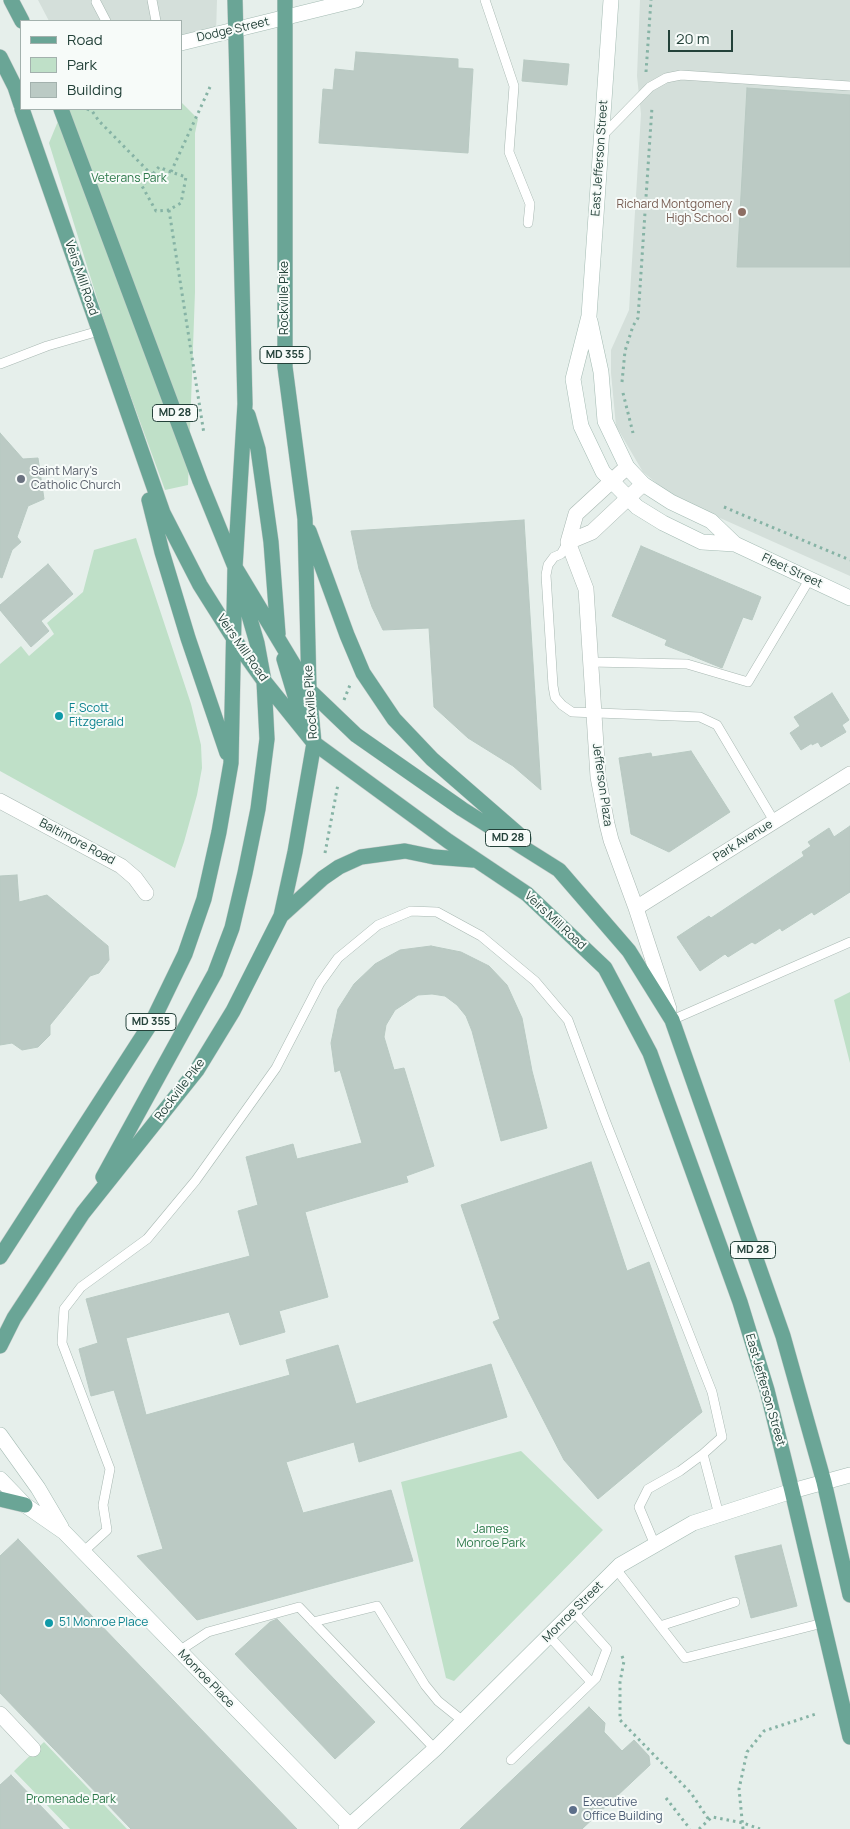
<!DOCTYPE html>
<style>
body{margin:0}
#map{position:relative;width:850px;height:1829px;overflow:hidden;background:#e6efeb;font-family:Manrope,sans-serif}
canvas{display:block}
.legend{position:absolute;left:20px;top:20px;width:162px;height:90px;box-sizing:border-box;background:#f7fbf9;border:1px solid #a3b1ad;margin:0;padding:6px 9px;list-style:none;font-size:15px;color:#24423a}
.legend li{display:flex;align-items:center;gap:10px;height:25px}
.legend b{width:25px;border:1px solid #a3b1ad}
.scale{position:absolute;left:668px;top:30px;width:65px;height:22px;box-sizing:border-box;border:2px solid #24423a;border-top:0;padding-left:6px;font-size:15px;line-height:18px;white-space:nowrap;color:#24423a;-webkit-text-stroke:4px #f7fbf9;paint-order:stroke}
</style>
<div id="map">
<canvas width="850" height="1829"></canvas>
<ul class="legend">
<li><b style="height:6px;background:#6aa596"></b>Road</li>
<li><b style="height:14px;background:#bfe0c8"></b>Park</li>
<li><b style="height:14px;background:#bbcac4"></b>Building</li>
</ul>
<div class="scale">20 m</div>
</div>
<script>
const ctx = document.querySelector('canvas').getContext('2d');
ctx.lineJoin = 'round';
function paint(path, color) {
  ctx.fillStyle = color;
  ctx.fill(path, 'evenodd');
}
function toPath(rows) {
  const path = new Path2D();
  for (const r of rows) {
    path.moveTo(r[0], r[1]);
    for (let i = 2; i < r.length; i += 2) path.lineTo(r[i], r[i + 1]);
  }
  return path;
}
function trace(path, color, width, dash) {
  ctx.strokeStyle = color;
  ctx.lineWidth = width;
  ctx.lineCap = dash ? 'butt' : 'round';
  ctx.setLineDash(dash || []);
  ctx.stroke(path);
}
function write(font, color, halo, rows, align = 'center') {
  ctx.font = font + ' Manrope,sans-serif';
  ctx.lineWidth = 4;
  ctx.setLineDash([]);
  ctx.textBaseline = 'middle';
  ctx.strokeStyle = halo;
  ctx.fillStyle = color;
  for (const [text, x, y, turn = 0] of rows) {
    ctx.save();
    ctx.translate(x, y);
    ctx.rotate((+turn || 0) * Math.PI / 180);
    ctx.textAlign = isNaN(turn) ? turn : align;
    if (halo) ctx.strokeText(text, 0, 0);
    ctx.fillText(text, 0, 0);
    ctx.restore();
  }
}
const built = toPath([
 [38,0,217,0,216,34,181,43,181,21,49,21],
 [640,0,850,0,850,576,673,497,643,472,616,426,611,373,611,350,629,310,641,114,637,76]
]);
const green = toPath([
 [181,102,198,119,195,133,195,292,188,485,165,490,109,337,49,143,63,109,181,109],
 [136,538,191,704,201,745,202,768,197,795,184,842,175,868,0,771,0,664,21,646,29,656,54,634,47,623,83,592,94,550],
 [850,992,850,1063,834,1000],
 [521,1451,603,1530,454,1681,446,1678,401,1482],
 [44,1742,127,1829,70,1829,14,1771]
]);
const building = toPath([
 [356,52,458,59,458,68,473,69,468,153,319,143,323,89,333,90,335,69,354,71,356,52],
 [524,60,569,64,567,85,522,81,524,60],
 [747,88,850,95,850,267,737,267,747,88],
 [0,433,23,459,38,458,44,499,28,506,17,537,21,542,12,550,2,578,0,577,0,433],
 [524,520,541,790,513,766,468,738,434,707,429,628,383,630,372,607,359,569,351,531,524,520],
 [641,546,761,597,752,620,743,617,722,668,665,645,667,640,612,616,641,546],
 [48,564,73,594,41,621,49,631,31,647,0,610,0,605,48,564],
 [832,693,849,720,842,725,846,732,821,747,818,742,812,745,812,743,801,750,790,733,800,726,794,717,832,693],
 [691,751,730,812,669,852,631,834,619,758,651,753,652,757,691,751],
 [850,826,850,892,814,915,812,912,782,931,780,928,755,944,752,942,728,957,725,954,700,971,677,937,709,916,711,918,804,856,802,852,811,846,808,842,829,828,834,837,850,826],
 [17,875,19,902,47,895,108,946,109,960,99,973,90,976,50,1025,50,1035,38,1047,22,1050,12,1043,0,1045,0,876,17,875],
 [431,946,461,952,489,966,507,985,522,1018,532,1071,547,1128,501,1141,472,1031,466,1016,457,1005,445,996,432,994,418,995,395,1010,386,1025,384,1037,394,1070,404,1068,434,1166,406,1176,408,1182,305,1212,328,1297,279,1311,285,1332,240,1345,229,1312,126,1338,146,1415,290,1375,286,1360,338,1345,356,1404,491,1364,507,1417,359,1462,354,1442,286,1462,303,1513,391,1490,413,1561,197,1620,137,1556,163,1549,114,1390,91,1396,79,1349,98,1343,86,1299,250,1256,238,1211,258,1205,246,1157,293,1144,297,1159,362,1143,340,1070,335,1072,331,1043,338,1009,354,984,375,964,400,950,431,946],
 [591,1162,627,1271,649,1262,702,1412,598,1499,564,1460,493,1322,500,1319,461,1205,591,1162],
 [18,1539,297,1829,131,1829,0,1693,0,1556,18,1539],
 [781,1545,797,1606,751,1618,735,1556,781,1545],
 [277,1619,375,1722,335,1759,235,1654,270,1622,277,1619],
 [589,1707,605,1723,604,1732,622,1751,634,1740,649,1756,650,1765,582,1829,460,1829,589,1707],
 [11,1775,63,1829,0,1829,0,1785,11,1775]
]);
const path = toPath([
 [646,72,651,0],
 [87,109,92,111,99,121,152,175],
 [171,172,159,167,142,186,156,211,169,210,181,203,186,177,171,172,210,87],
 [169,210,204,434],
 [622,382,625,351,633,326,638,318,652,107],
 [623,393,633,433],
 [724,507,850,560],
 [344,700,350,685],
 [325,853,338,784],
 [622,1656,624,1661,620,1682,620,1720,691,1793,709,1820],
 [666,1798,690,1829],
 [699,1829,712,1817,743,1823,760,1829],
 [743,1829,739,1789,747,1752,764,1731,816,1714]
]);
const lane = toPath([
 [152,0,156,21],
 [485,0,514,86,509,152,530,204,528,223],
 [96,2,106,21],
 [601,137,650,87,666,78,681,75,850,86],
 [0,364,47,346,99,331],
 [568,542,561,554,554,557,548,565,546,575,553,686,555,697,562,705,572,712,700,717,717,725,774,821],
 [590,662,687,664,748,682,809,580],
 [672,1020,850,942],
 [703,1454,719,1515],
 [83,1552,107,1530,103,1505,110,1469,62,1343,64,1309,81,1287,147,1239,196,1180,276,1068,320,983,338,958,378,925,411,911,437,912,481,936,535,981,568,1020,605,1120,712,1392,722,1437,703,1454,680,1471,648,1489,639,1507,655,1545],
 [616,1569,685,1658,823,1623],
 [313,1622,377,1606,425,1685,438,1701,463,1721],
 [660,1626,735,1602],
 [549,1636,591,1682],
 [179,1651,208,1632,299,1607,435,1749],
 [511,1760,596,1678,607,1649,573,1611]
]);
const street = toPath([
 [627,467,576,514,568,542,586,589,598,777,607,824,611,840,636,908,669,1009],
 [568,542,592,532,643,484],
 [0,801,121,866,135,878,146,893],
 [636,908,850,774],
 [0,1714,33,1749]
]);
const secondary = toPath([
 [611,0,589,316,573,379,581,426,603,472,637,507,663,523,702,542,735,544],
 [181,43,356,0],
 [590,321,601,372,605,421,627,467,643,484,671,502,711,521,735,544,850,598],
 [0,1435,38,1488,61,1527],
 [0,1479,25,1505,64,1532,349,1825],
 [346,1829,435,1749,620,1565,693,1523,792,1491,850,1475]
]);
const primary = toPath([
 [11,0,22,21],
 [0,57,15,87,21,105],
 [22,109,163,513,200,585,234,639,264,681,314,743,448,841,527,894,605,968,650,1053,740,1302,767,1390,792,1491,850,1737],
 [61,109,200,481,235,567,309,690,356,735,462,809,559,870,629,951,672,1020,783,1336,824,1482,850,1595],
 [248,415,258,449,271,542,278,634],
 [149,500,162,552,188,638,227,753],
 [309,531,347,635,363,673,394,719,432,759,524,839],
 [284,659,296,699,308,727],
 [281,916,323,878,339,867,361,857,405,851,434,857,473,860],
 [103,1177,215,973,232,928,245,873,258,809,267,739,264,681,257,643,241,588],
 [0,1257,153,1020,185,954,204,899,219,832,231,763,235,567,245,404,235,0],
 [0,1346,14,1318,83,1213,197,1070,233,1011,281,916,295,852,314,743,309,690,305,519,285,367,285,0],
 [0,1499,25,1505]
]);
const markers = [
 [742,212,5,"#8d6e63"],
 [21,479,5,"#6b7280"],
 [59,716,5,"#0f9aa8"],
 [49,1623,5,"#0f9aa8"],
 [573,1810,5,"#5c6f8a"]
];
const shields = [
 [285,355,50],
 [175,413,45],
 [508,838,45],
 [151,1022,50],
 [753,1250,45]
];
const shieldNames = [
 ["MD 355",285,355],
 ["MD 28",175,413],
 ["MD 28",508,838],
 ["MD 355",151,1022],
 ["MD 28",753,1250]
];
const streetNames = [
 ["Dodge Street",233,30,-13],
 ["East Jefferson Street",600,158,-86],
 ["Veirs Mill Road",81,278,71],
 ["Rockville Pike",285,298,-90],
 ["Fleet Street",792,571,25],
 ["Veirs Mill Road",242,648,55],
 ["Rockville Pike",311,702,-94],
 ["Jefferson Plaza",602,785,82],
 ["Park Avenue",743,841,-32],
 ["Baltimore Road",77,842,28],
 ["Veirs Mill Road",555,921,43],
 ["Rockville Pike",180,1090,-53],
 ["East Jefferson Street",765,1390,74],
 ["Monroe Street",573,1612,-45],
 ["Monroe Place",206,1679,46]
];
const parkNames = [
 ["Veterans Park",129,179],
 ["James",491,1530],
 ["Monroe Park",491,1544],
 ["Promenade Park",71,1800]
];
const educationNames = [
 ["Richard Montgomery",732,205],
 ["High School",732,219]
];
const worshipNames = [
 ["Saint Mary's",31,472],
 ["Catholic Church",31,486]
];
const cultureNames = [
 ["F. Scott",69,709],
 ["Fitzgerald",69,723],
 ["51 Monroe Place",59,1623]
];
const serviceNames = [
 ["Executive",583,1803],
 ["Office Building",583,1817]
];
paint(built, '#d4dfda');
paint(green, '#bfe0c8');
paint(building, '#bbcac4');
trace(building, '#b8c9c2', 1);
trace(lane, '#a8b8b2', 10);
trace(street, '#a8b8b2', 16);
trace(secondary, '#a4bbb3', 16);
trace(primary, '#c2cac8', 16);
trace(path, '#86b3a5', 3, [2.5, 4]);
trace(lane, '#fff', 9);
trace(street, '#fff', 15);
trace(secondary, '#fff', 15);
trace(primary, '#6aa596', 15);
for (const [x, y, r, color] of markers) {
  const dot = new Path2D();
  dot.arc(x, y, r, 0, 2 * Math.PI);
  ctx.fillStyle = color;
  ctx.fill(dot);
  trace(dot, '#f7fbf9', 2);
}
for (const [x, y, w] of shields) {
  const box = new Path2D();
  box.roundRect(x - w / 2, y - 8.5, w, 17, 4);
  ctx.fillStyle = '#f7fbf9';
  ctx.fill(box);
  trace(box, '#24423a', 1);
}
write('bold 11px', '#24423a', null, shieldNames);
write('12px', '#24423a', '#f7fbf9', streetNames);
write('12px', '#2d7a4b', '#f7fbf9', parkNames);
write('12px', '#785e54', '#f7fbf9', educationNames, 'right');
write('12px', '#5b616d', '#f7fbf9', worshipNames, 'left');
write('12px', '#0d838f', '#f7fbf9', cultureNames, 'left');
write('12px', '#4e5e75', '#f7fbf9', serviceNames, 'left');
</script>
